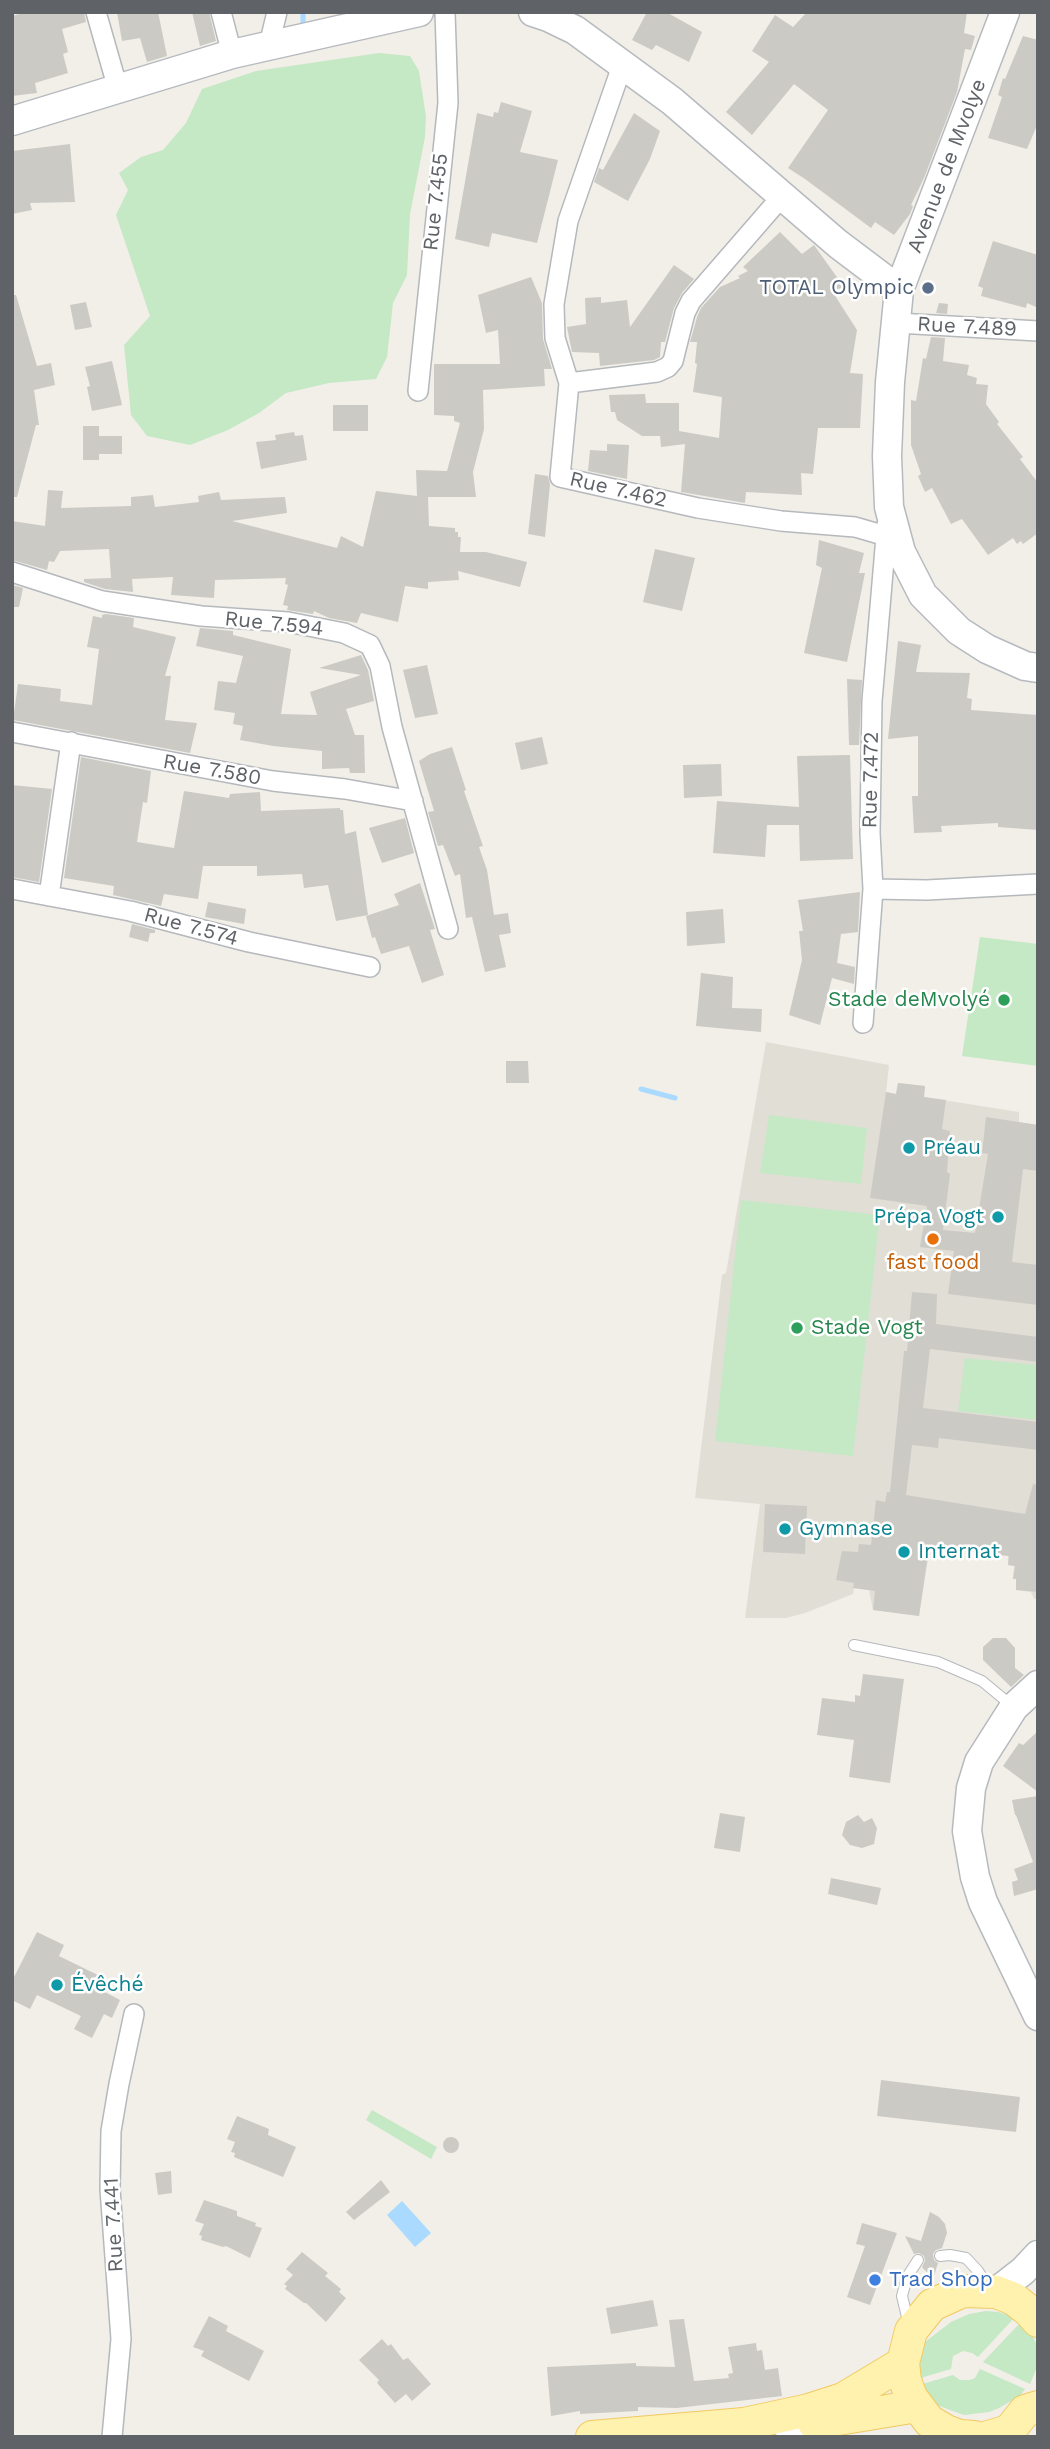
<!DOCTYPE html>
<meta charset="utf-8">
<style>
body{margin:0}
#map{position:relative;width:1050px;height:2449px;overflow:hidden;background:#f1efe8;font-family:"Work Sans",sans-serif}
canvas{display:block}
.frame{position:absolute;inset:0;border:14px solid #5f6368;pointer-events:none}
</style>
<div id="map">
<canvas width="1050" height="2449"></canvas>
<div class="frame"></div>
</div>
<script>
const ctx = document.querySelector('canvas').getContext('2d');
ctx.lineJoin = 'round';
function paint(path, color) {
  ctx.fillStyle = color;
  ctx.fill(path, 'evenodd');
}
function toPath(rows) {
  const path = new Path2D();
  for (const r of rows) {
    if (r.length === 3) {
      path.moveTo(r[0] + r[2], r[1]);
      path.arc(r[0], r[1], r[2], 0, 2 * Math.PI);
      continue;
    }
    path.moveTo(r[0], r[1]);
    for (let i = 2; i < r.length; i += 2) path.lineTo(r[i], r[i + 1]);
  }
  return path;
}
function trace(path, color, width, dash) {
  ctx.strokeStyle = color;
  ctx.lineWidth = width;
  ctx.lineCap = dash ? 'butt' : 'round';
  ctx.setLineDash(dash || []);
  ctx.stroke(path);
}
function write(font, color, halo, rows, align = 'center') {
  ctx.font = font + ' "Work Sans",sans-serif';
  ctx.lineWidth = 5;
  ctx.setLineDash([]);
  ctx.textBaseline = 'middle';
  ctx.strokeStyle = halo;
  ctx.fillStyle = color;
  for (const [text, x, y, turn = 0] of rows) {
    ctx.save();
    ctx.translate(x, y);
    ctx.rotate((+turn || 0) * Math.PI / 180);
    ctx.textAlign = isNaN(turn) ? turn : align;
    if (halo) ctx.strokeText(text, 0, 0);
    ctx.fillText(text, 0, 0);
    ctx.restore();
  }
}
const education = toPath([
 [766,1042,889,1065,886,1092,896,1094,898,1083,925,1086,924,1097,1019,1112,1019,1122,1038,1125,1038,1599,1034,1599,1031,1592,1016,1590,1016,1579,1013,1578,1014,1566,1008,1565,1008,1556,930,1547,919,1616,873,1610,869,1590,854,1588,853,1594,805,1613,786,1618,745,1618,760,1504,695,1498,722,1275,726,1273]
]);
const green = toPath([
 [379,53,410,56,419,71,426,117,425,137,410,214,407,275,393,303,387,357,376,379,329,383,286,393,259,413,228,430,190,445,147,436,131,415,124,345,150,316,116,215,128,190,119,173,141,157,163,150,186,123,202,89,256,71],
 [980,937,1038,944,1038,1066,962,1056],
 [769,1115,867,1128,861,1184,760,1173],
 [741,1200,880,1215,853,1456,715,1441],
 [965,1358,1038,1365,1038,1420,958,1411],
 [372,2110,437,2147,431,2159,366,2120],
 [986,2311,998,2312,1015,2317,978,2357,972,2353,963,2351,953,2356,951,2369,917,2379,921,2349,925,2342,951,2322,969,2314],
 [1021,2322,1032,2335,1038,2347,1038,2365,1030,2384,983,2362],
 [980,2369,1025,2389,1020,2396,999,2408,989,2412,964,2415,939,2406,928,2397,919,2385,953,2375,960,2380,970,2380,975,2378]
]);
const water = toPath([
 [402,2201,431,2233,415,2247,387,2215]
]);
const stream = toPath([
 [303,12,303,23],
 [641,1089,675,1098]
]);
const building = toPath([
 [27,12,84,12,86,22,62,29,68,52,63,54,68,73,35,83,37,93,12,96,12,16],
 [117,12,158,12,167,56,147,62,140,38,122,41],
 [192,12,209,12,216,41,200,46],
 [647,12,666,12,702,32,689,62,656,45,652,50,632,40],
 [807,12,967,12,964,33,975,36,971,50,965,49,957,92,924,178,911,205,913,206,910,214,894,235,875,222,871,228,805,179,788,168,828,110,794,84,752,135,726,112,769,62,752,51,775,15,793,27],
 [1023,36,1038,40,1038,123,1027,149,988,138,1002,97,998,95,1003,78,1005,79],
 [501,102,532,111,520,152,558,160,537,243,492,233,489,247,455,239,477,113,493,117,494,112,498,113],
 [634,113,660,131,650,159,628,201,594,182,599,168,603,170],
 [70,144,75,202,30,203,32,210,12,214,12,151],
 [780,232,802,254,814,245,844,287,832,291,857,330,850,373,863,374,860,428,818,428,813,474,801,473,802,495,746,492,745,503,681,492,685,444,661,447,660,436,642,436,617,420,615,412,611,412,609,395,645,394,646,403,679,403,679,431,719,438,722,397,693,392,697,364,695,363,697,342,690,342,697,317,701,308,720,287,740,278,738,276,748,271,743,267],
 [993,241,1038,255,1038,308,1027,303,1026,308,981,296,983,288,978,286],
 [674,265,694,279,682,293,674,308,665,342,661,342,660,357,654,360,600,366,599,353,572,352,567,327,586,324,585,298,601,297,601,303,627,300,630,327],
 [531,277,542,303,543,339,552,369,544,369,545,386,483,390,484,429,473,472,476,497,428,497,429,526,455,528,455,532,458,532,458,537,461,537,460,552,486,552,527,562,520,587,458,571,459,580,428,582,428,589,405,586,398,622,361,613,357,623,329,618,314,611,313,614,287,610,288,606,283,605,288,585,285,584,286,578,215,580,214,598,171,595,173,577,132,579,133,592,105,589,84,582,84,579,111,578,109,549,60,551,54,562,49,561,47,570,12,560,12,521,45,526,48,490,63,491,61,508,131,506,131,497,153,495,155,507,199,502,198,496,219,492,221,500,285,497,287,513,232,521,337,548,341,536,363,547,376,491,417,496,416,470,447,471,460,423,454,421,454,416,434,415,434,364,500,364,498,330,486,333,478,295],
 [12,295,16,295,37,366,51,363,55,385,34,390,39,425,36,425,17,497,12,497],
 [86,302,92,327,75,330,70,305],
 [939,303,948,304,947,314,936,313],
 [931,337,945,338,943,361,969,365,967,375,977,378,976,384,988,385,986,404,999,422,997,424,1023,457,1020,459,1038,483,1038,533,1023,544,1021,541,1017,544,1013,538,988,555,962,519,951,524,932,488,925,492,918,476,921,474,911,445,911,400,916,401,923,358,926,359],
 [112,361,122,405,92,411,87,387,90,386,85,367],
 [333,405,368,405,368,431,333,431],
 [83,426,99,426,99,436,122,436,122,454,99,454,99,460,83,460],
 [294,432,295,436,303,435,307,460,261,469,256,442,276,440,275,435],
 [607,444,629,445,627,479,588,471,590,450,607,451],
 [535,474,548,476,550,484,545,537,528,534],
 [819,540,864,553,859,573,865,573,847,662,804,653,822,568,816,565],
 [655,549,695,558,682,611,643,602],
 [12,585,23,588,19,607,12,607],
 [106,614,134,618,133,627,176,637,165,676,171,676,165,720,197,723,190,753,13,720,18,684,61,689,60,701,92,705,99,649,87,647,93,616,102,618,102,615],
 [200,628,233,631,233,635,291,649,281,714,317,715,310,692,361,675,319,668,361,655,368,670,374,701,346,709,355,735,364,735,365,773,350,773,349,768,322,769,322,751,273,746,240,740,243,726,233,724,235,713,214,710,218,681,236,683,243,656,196,646],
 [898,641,921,645,916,672,970,673,967,698,972,699,971,710,1038,715,1038,830,998,827,998,823,941,826,942,832,914,833,912,796,918,796,918,736,888,739],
 [427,665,438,714,415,718,403,670],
 [847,679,862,680,859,745,849,745],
 [542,737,548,764,521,770,515,743],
 [452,747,466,790,464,791,483,846,479,847,487,870,494,915,508,913,511,933,499,935,506,967,485,972,472,917,466,918,460,874,455,876,443,845,438,846,428,812,434,811,419,761,430,754],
 [850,755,853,859,800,861,799,825,767,825,765,857,713,853,717,801,799,807,797,756],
 [81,757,151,771,147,803,143,802,137,842,174,848,184,791,229,798,230,794,260,792,261,811,340,808,340,810,343,810,345,834,356,831,368,915,336,921,328,885,304,888,302,874,257,876,257,866,203,866,198,899,164,894,161,906,113,895,114,886,64,878],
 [721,764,722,796,684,798,683,765],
 [12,785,52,789,39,882,12,877],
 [405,818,414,853,382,863,369,828],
 [420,883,435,929,430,930,444,975,422,983,409,946,381,954,375,937,372,938,366,916,399,905,394,894],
 [860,892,858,932,841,934,837,963,855,967,854,984,832,978,820,1025,789,1015,802,960,799,931,803,931,798,900],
 [208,902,246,909,244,924,205,917],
 [723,909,725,943,687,946,686,912],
 [132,924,155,930,155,933,150,933,148,942,129,937],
 [701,973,733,977,732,1008,762,1009,761,1032,696,1026],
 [506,1061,528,1061,529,1083,506,1083],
 [898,1083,925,1086,924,1097,946,1100,942,1129,950,1131,947,1172,950,1174,943,1230,975,1233,988,1154,982,1153,986,1117,1038,1125,1038,1171,1023,1169,1012,1262,1038,1265,1038,1305,948,1294,954,1251,920,1247,927,1206,870,1198,886,1092,896,1094],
 [912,1292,937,1294,936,1324,1038,1337,1038,1362,930,1349,923,1408,1038,1422,1038,1450,939,1438,938,1448,912,1445,906,1495,1025,1514,1033,1484,1038,1485,1038,1592,1016,1590,1016,1579,1013,1579,1015,1566,1008,1565,1009,1556,929,1547,919,1616,873,1610,875,1591,853,1588,854,1583,836,1580,842,1551,858,1552,859,1544,871,1545,876,1500,885,1502,887,1492,890,1492,904,1351,907,1351],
 [765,1504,807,1506,805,1554,763,1552],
 [993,1638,1006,1638,1015,1648,1015,1668,1024,1675,1011,1687,983,1660,983,1647],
 [863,1674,904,1679,890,1783,849,1777,854,1740,817,1735,822,1698,855,1702,855,1695,860,1696],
 [1038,1731,1038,1792,1003,1766,1019,1743,1023,1745],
 [1038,1796,1038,1889,1014,1896,1012,1882,1018,1880,1014,1869,1033,1862,1016,1815,1015,1815,1012,1800],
 [720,1813,745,1817,740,1852,714,1848],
 [858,1815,864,1822,872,1818,877,1828,874,1844,862,1848,850,1845,842,1835,846,1822],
 [831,1878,881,1888,877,1905,828,1894],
 [37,1932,64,1945,59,1956,104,1978,99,1989,120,2000,112,2018,104,2014,92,2038,74,2029,81,2016,37,1995,30,2009,12,2000,12,1981],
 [881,2080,1020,2097,1016,2132,877,2116],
 [237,2116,269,2129,268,2135,296,2147,283,2177,234,2157,235,2153,231,2152,235,2142,227,2139],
 [451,2145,8],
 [171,2171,172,2193,158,2195,155,2173],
 [381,2180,390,2192,354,2220,346,2212],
 [204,2200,237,2211,237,2216,256,2223,255,2226,262,2228,250,2258,226,2246,223,2247,201,2240,202,2236,199,2235,204,2224,195,2221],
 [930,2212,939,2217,945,2224,947,2233,942,2248,936,2250,933,2254,934,2260,938,2263,933,2279,922,2267,925,2261,924,2256,919,2253,914,2254,905,2236,921,2241],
 [862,2223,897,2233,870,2305,847,2297,865,2246,856,2244],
 [302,2252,328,2273,325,2276,341,2289,339,2292,346,2298,326,2322,306,2303,304,2303,285,2289,287,2286,284,2284,293,2275,286,2269],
 [653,2300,658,2326,611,2334,606,2308],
 [209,2316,228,2326,226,2331,264,2351,249,2381,201,2356,204,2351,193,2347],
 [684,2319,694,2381,729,2378,728,2374,733,2373,728,2347,756,2343,757,2351,762,2350,765,2370,778,2368,782,2396,677,2408,638,2407,638,2411,580,2414,580,2411,551,2416,547,2367,636,2363,636,2366,675,2367,669,2320],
 [382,2339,388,2346,391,2344,403,2360,408,2358,431,2384,412,2401,406,2394,395,2403,377,2383,379,2380,359,2360]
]);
const lane = toPath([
 [854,1645,938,1662,982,1681,1011,1705],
 [940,2256,950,2255,966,2258,978,2271,987,2285],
 [909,2325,902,2296,907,2277,918,2260]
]);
const street = toPath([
 [96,12,118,89],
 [221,12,232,54],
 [269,45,277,12],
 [622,66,568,221,554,304,555,338,569,383,560,477,698,508,781,521,855,527,886,536],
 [897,323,1038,331],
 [569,383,657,372,668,367,673,361,685,313,691,301,783,195],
 [418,391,448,103,445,12],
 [887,525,872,701,870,833,873,889,927,890,1038,884],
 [12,572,102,601,201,616,288,622,344,633,370,645,380,666,392,727,448,929],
 [12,732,273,781,345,789,413,801],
 [12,889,130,911,249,942,370,967],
 [49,896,71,742],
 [863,1023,873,889],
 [112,2437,121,2339,110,2189,111,2131,119,2084,134,2014]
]);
const secondary = toPath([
 [533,12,548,17,575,30,672,101,838,244,899,290],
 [1005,12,899,290,890,382,887,456,889,507,901,552,923,595,959,631,987,649,1025,666,1038,668],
 [12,121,232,54,419,12],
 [1038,1685,1014,1707,979,1762,971,1788,967,1831,975,1877,983,1902,1038,2016],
 [996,2292,1023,2271,1038,2255],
 [788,2427,797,2437]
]);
const primary = toPath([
 [814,2423,917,2406],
 [592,2437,744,2424,809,2410,843,2399,903,2363],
 [974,2437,960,2436,946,2431,929,2421,911,2397,905,2380,903,2363,911,2331,932,2305,963,2291,996,2292,1014,2299,1029,2311,1038,2321],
 [988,2437,1009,2431,1025,2411,1038,2407]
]);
const markers = [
 [928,288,7,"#5c6f8a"],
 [1004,1000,7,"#2e9e5b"],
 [909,1148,7,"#0f9aa8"],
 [998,1217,7,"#0f9aa8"],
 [933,1239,7,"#e8710a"],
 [797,1328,7,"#2e9e5b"],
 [785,1529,7,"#0f9aa8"],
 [904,1552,7,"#0f9aa8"],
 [57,1985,7,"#0f9aa8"],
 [875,2280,7,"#3f7fe0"]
];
const streetNames = [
 ["Avenue de Mvolye",947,166,-69],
 ["Rue 7.455",436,202,-84],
 ["Rue 7.489",967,327,3],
 ["Rue 7.462",618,490,13],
 ["Rue 7.594",274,624,6],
 ["Rue 7.580",212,770,10],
 ["Rue 7.472",871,780,-89],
 ["Rue 7.574",191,927,15],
 ["Rue 7.441",114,2225,-93]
];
const serviceNames = [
 ["TOTAL Olympic",914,288]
];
const leisureNames = [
 ["Stade deMvolyé",990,1000],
 ["Stade Vogt",811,1328,"left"]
];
const cultureNames = [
 ["Préau",923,1148],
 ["Prépa Vogt",984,1217,"right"],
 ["Gymnase",799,1529],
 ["Internat",918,1552],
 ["Évêché",71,1985]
];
const foodNames = [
 ["fast food",933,1263]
];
const shopNames = [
 ["Trad Shop",889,2280]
];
paint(education, '#e1ded6');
paint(green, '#c5e8c5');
paint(water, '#aadaff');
trace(stream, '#aadaff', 5);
paint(building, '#cccac5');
trace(lane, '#b5b8bc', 12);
trace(street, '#b5b8bc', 22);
trace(secondary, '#b6babf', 31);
trace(primary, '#f2c960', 34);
trace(lane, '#fff', 10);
trace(street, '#fff', 19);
trace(secondary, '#fff', 28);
trace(primary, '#fff2af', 32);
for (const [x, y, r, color] of markers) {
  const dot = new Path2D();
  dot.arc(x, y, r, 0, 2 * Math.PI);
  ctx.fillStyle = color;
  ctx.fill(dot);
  trace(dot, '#fff', 2.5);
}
write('21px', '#5f6368', '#fff', streetNames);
write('21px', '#4e5e75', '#fff', serviceNames, 'right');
write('21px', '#27864d', '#fff', leisureNames, 'right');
write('21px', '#0d838f', '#fff', cultureNames, 'left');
write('21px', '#c56008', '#fff', foodNames);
write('21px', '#366cbe', '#fff', shopNames, 'left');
</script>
